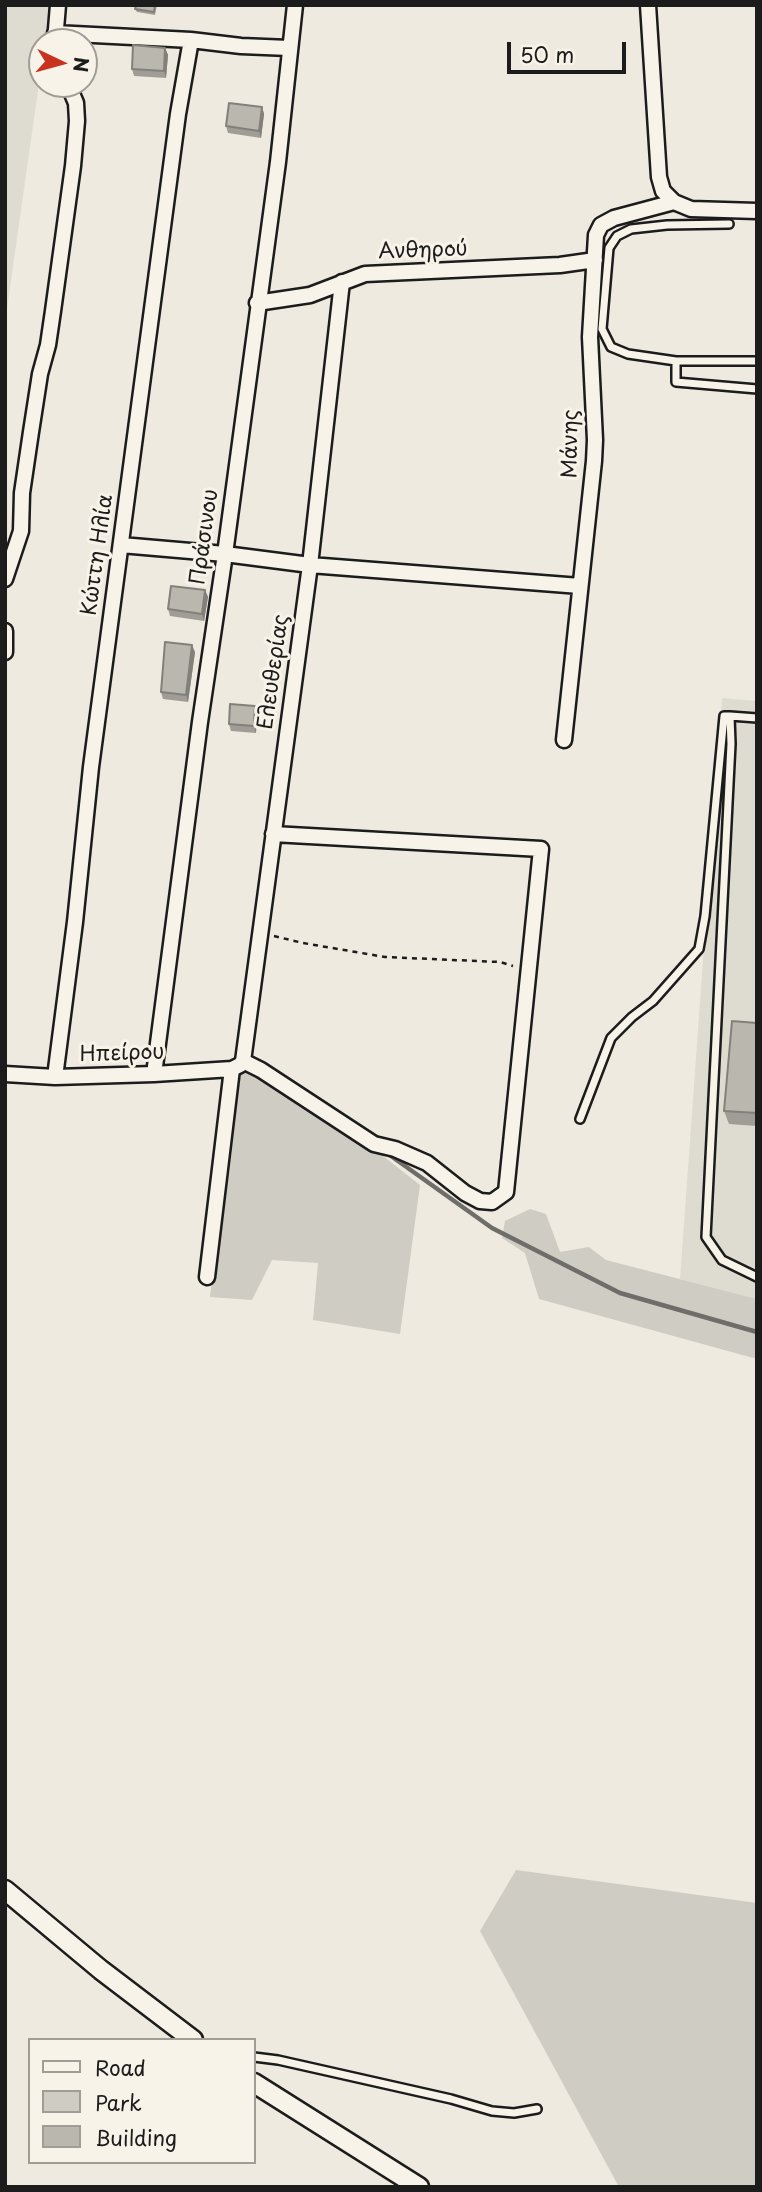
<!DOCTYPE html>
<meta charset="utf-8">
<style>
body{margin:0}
#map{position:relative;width:762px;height:2192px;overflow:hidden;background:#eeeae0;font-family:"Playpen Sans",sans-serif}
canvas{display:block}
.frame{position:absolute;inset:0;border:7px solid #1c1c1c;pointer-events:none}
.legend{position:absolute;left:28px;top:2038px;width:228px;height:126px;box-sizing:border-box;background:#f7f3e8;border:2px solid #9f9d96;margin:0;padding:9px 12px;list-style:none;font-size:21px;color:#1c1c1c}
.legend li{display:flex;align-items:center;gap:14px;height:35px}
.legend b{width:35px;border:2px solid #9f9d96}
.north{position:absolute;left:28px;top:28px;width:70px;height:70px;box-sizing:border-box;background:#f7f3e8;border:2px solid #9f9d96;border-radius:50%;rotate:95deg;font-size:19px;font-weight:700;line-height:28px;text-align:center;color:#1c1c1c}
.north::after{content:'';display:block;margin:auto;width:24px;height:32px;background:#c8321e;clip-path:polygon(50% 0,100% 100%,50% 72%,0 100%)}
.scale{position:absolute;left:507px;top:42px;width:119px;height:32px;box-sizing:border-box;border:4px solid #1c1c1c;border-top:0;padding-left:9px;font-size:21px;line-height:24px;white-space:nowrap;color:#1c1c1c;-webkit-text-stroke:5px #f7f3e8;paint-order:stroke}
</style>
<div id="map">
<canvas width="762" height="2192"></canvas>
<div class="frame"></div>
<ul class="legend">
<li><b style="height:9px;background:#f7f3e8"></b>Road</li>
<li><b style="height:19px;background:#cfccc3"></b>Park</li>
<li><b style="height:19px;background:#bab7af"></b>Building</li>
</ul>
<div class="north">N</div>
<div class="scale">50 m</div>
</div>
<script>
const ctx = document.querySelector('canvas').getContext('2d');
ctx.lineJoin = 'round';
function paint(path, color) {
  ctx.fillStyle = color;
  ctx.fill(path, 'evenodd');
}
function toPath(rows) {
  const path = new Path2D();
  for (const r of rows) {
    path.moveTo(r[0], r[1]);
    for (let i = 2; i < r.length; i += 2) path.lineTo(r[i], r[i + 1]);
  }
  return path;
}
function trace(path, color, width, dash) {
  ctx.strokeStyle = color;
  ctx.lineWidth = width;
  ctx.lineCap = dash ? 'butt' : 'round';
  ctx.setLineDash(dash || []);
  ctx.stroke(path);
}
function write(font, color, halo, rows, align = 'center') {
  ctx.font = font + ' "Playpen Sans",sans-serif';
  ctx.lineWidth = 6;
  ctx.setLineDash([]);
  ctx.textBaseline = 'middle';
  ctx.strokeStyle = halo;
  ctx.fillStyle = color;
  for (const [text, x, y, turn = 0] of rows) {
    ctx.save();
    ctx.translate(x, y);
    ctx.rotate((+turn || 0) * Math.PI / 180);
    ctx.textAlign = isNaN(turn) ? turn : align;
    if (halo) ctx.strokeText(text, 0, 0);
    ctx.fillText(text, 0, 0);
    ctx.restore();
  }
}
const built = toPath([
 [5,5,50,5,45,42,42,42,42,62,5,323],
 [722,698,757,701,757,1299,680,1279]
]);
const green = toPath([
 [254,1068,373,1148,420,1185,400,1334,313,1320,318,1263,272,1260,252,1300,210,1297,236,1075],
 [530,1209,546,1214,560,1252,589,1247,606,1260,757,1299,757,1359,539,1299,525,1253,502,1238,505,1221],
 [516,1870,757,1903,757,2187,619,2187,480,1931]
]);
const stream = toPath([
 [384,1151,492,1228,620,1293,757,1332]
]);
const path = toPath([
 [274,936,303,943,385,957,500,962,513,966]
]);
const service = toPath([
 [729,224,667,225,631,229,617,236,609,248,602,329,611,347,628,354,676,361,757,361],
 [676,361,676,382,757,389],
 [757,718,730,716,731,744,706,1237,722,1260,757,1277],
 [580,1119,611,1038,632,1017,653,1001,699,949,705,916,724,716,730,716],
 [254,2057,278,2060,451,2099,492,2111,514,2113,537,2109]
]);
const minor = toPath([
 [648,5,659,177,663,191,674,202,691,209,757,211],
 [55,33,191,40,241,46,289,48],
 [55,41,58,5],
 [257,303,310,295,365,274,560,265,595,260],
 [121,545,225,554,310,565,580,586],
 [5,579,21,531,22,493,31,432,40,374,48,345,53,311,73,166,77,121,76,103,68,84],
 [5,631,5,652],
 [564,740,594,461,595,440,590,337,596,235,601,225,614,218,674,202],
 [243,1061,261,1070,374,1144,395,1149,427,1163,465,1193,480,1201,492,1202,506,1192,541,849,273,834],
 [5,1074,55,1077,154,1074,232,1069,240,1065,243,1061,310,565,342,282],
 [154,1074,200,722,225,554,278,162,295,5],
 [55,1077,75,922,91,767,178,114,191,40],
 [207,1277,232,1069]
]);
const tertiary = toPath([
 [5,1890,101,1970,193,2040],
 [254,2083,419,2187]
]);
const wall = toPath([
 [136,5,157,5,155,15,137,12,135,9],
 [165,48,168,55,166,78,134,76,132,69],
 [262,107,264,114,261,138,228,133,226,126],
 [205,590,208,597,204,621,170,616,168,609],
 [195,652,188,702,163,699,161,692],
 [257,713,256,733,231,731,229,724],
 [757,1023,757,1126,729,1124,724,1111]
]);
const shadedWall = toPath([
 [165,48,168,55,166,78,164,71],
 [262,107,264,114,261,138,259,131],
 [205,590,208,597,204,621,202,614],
 [192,645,195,652,188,702,186,695],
 [255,706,257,713,256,733,254,726]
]);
const building = toPath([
 [136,5,155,5,154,12,135,9,136,5],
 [133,45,165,48,164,71,132,69,133,45],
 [229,103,262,107,259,131,226,126,229,103],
 [171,586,205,590,202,614,168,609,171,586],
 [165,642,192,645,186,695,161,692,165,642],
 [230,704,255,706,254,726,229,724,230,704],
 [732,1021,757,1023,757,1113,724,1111,732,1021]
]);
const streetNames = [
 ["Ανθηρού",423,251,-2],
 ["Μάνης",571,444,-89],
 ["Πράσινου",205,537,-82],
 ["Κώττη Ηλία",98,555,-82],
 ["Ελευθερίας",274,672,-82],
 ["Ηπείρου",122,1054,-2]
];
paint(built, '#dedbd1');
paint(green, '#cfccc3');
trace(stream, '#6f6d69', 4.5);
trace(service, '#1c1c1c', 12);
trace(minor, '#1c1c1c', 19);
trace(tertiary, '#1c1c1c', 23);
trace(path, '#1c1c1c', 2.5, [5, 5]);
trace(service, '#f7f3e8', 7);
trace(minor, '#f7f3e8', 14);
trace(tertiary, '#f7f3e8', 18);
paint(wall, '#a09d96');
paint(shadedWall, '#82807a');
paint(building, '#bab7af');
trace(building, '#82807a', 2);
write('21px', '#1c1c1c', '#f7f3e8', streetNames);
</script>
